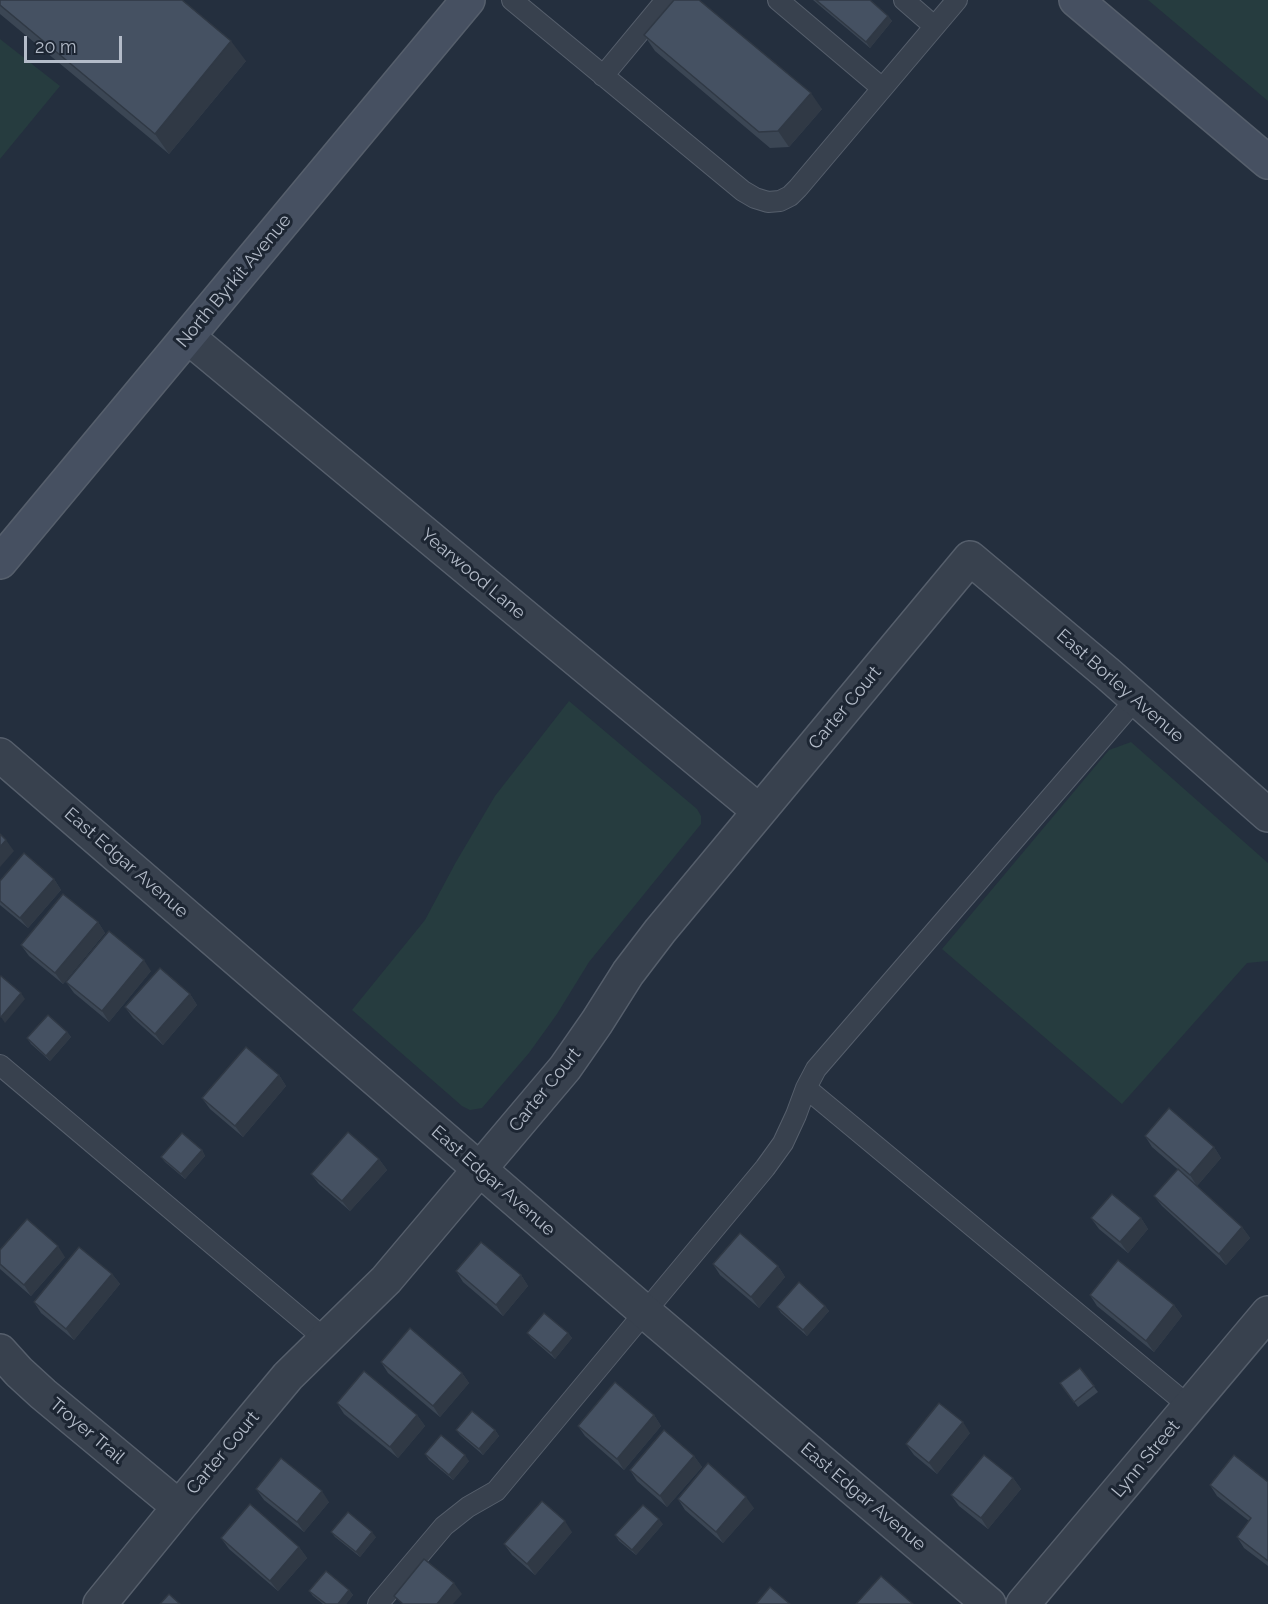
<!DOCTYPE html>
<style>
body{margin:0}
#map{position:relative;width:1268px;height:1604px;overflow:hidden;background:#242f3e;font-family:Raleway,sans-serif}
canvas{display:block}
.scale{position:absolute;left:24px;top:36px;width:98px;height:27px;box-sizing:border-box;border:3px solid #b4bcc9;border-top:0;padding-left:8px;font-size:18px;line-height:21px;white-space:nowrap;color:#b4bcc9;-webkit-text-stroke:4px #1d2633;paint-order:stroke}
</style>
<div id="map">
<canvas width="1268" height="1604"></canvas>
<div class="scale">20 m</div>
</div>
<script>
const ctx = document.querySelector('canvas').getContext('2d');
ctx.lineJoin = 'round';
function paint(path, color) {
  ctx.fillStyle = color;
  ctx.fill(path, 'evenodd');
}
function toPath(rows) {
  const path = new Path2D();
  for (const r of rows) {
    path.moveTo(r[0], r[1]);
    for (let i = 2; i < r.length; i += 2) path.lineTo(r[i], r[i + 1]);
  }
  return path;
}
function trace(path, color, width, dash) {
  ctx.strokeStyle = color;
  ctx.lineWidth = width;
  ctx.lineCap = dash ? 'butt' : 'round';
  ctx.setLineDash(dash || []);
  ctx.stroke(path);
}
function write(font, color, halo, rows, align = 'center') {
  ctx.font = font + ' Raleway,sans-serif';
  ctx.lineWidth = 6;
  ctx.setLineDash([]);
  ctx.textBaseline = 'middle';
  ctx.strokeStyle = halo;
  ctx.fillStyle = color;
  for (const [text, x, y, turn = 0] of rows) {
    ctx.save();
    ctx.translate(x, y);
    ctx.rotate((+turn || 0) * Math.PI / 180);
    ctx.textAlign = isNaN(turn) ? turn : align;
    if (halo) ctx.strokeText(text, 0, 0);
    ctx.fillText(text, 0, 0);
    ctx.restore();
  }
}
const green = toPath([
 [1148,0,1268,0,1268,101],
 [0,39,60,86,0,159],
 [569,701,697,809,701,816,701,824,589,962,557,1014,529,1053,482,1108,470,1110,462,1106,352,1010,425,920,456,862,495,796],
 [1131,742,1268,863,1268,961,1247,963,1122,1104,942,949,1109,750]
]);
const lane = toPath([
 [512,0,743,191,755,198,768,202,780,201,790,196,798,188,957,0],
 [778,0,882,88],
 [904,0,934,26],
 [603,76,666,0],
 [0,1065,325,1339],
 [806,1088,1190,1407],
 [378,1604,444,1526,468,1507,496,1491,765,1168,783,1143,796,1115,806,1088,816,1069,1136,699]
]);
const street = toPath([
 [188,337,759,811],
 [0,755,645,1312,989,1604],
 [0,1351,19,1372,43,1394,179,1507],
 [100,1604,179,1507,288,1376,386,1280,565,1068,597,1022,628,973,660,931,970,558,1108,674,1268,815],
 [1023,1604,1268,1313]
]);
const secondary = toPath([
 [1076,0,1268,162],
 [0,562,468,0]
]);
const wall = toPath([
 [0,0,246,61,169,154,0,14],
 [813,0,870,0,888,16,892,21,870,48],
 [644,35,822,109,789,147,770,148,655,51],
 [54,879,61,890,28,928,0,905,0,881],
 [98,922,105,933,63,984,29,956,21,945],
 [151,971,109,1022,74,993,66,982],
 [190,994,197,1005,163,1045,133,1018,125,1007],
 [67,1032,71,1037,50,1061,31,1044,27,1038],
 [279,1075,286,1086,243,1137,210,1109,202,1098],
 [1145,1136,1214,1147,1221,1158,1197,1186,1152,1147],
 [202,1150,205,1156,185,1179,165,1162,161,1157],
 [379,1159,387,1170,350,1211,319,1184,311,1174],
 [1154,1196,1242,1227,1250,1238,1226,1265,1162,1206],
 [1091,1218,1141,1218,1148,1229,1128,1253,1099,1229],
 [0,1250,65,1257,31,1296,0,1269],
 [713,1264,778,1266,785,1277,759,1308,720,1275],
 [456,1271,521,1275,528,1286,503,1316,463,1282],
 [112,1274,120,1284,74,1340,41,1313,34,1302],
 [1090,1295,1174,1305,1182,1316,1154,1352,1097,1306],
 [825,1306,829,1311,807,1336,781,1313,777,1307],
 [527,1333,568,1333,572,1338,555,1359,531,1338],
 [381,1362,462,1373,469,1383,440,1417,388,1373],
 [1080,1368,1098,1392,1078,1407,1060,1383],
 [337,1403,417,1415,425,1426,398,1458,344,1414],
 [654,1415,661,1426,624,1470,585,1436,578,1426],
 [456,1430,495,1430,499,1436,483,1455,460,1435],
 [970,1433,937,1474,914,1455,906,1444],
 [425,1454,469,1461,453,1480,429,1460],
 [694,1456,702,1467,667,1507,637,1481,630,1470],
 [1013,1478,1021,1489,988,1529,959,1506,951,1495],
 [1268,1482,1268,1566,1244,1548,1237,1537,1249,1521,1217,1496,1210,1485],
 [256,1489,329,1502,304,1532,264,1500],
 [678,1499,754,1508,723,1543,685,1510],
 [663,1524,636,1555,619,1541,615,1535],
 [331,1532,376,1537,360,1557,335,1537],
 [572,1532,535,1575,512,1555,504,1544],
 [221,1538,299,1547,307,1558,278,1591,229,1549],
 [349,1590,353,1595,346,1604,323,1604,313,1596,309,1591]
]);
const shadedWall = toPath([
 [888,16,892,21,870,48,866,42],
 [231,41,246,61,169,154,155,134],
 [811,93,822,109,789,147,778,131],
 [6,840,14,851,0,867,0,847],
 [54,879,61,890,28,928,20,918],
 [98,922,105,933,63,984,55,973],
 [144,960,151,971,109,1022,102,1011],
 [21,993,25,999,5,1023,1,1017],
 [190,994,197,1005,163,1045,155,1034],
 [67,1032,71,1037,50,1061,46,1056],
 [279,1075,286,1086,243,1137,235,1126],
 [1214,1147,1221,1158,1197,1186,1190,1175],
 [202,1150,205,1156,185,1179,181,1174],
 [379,1159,387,1170,350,1211,342,1201],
 [1141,1218,1148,1229,1128,1253,1120,1242],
 [1242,1227,1250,1238,1226,1265,1219,1254],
 [58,1246,65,1257,31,1296,24,1285],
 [778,1266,785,1277,759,1308,751,1297],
 [112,1274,120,1284,74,1340,66,1329],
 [521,1275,528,1286,503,1316,496,1305],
 [1174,1305,1182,1316,1154,1352,1146,1341],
 [825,1306,829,1311,807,1336,803,1330],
 [568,1333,572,1338,555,1359,551,1353],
 [462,1373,469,1383,440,1417,433,1406],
 [417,1415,425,1426,398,1458,390,1447],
 [654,1415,661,1426,624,1470,617,1459],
 [963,1422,970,1433,937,1474,929,1463],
 [495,1430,499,1436,483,1455,479,1449],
 [465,1455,469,1461,453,1480,449,1475],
 [694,1456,702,1467,667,1507,660,1496],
 [1013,1478,1021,1489,988,1529,981,1518],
 [322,1491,329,1502,304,1532,297,1522],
 [746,1497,754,1508,723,1543,716,1532],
 [659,1519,663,1524,636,1555,632,1550],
 [565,1521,572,1532,535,1575,527,1564],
 [372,1532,376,1537,360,1557,356,1552],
 [299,1547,307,1558,278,1591,270,1581],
 [454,1583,462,1594,453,1604,437,1604],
 [349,1590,353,1595,346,1604,338,1604]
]);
const building = toPath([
 [0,0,182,0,231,41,155,134,0,5,0,0],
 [674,0,699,0,811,93,778,131,759,132,644,35,674,0],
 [816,0,870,0,888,16,866,42,816,0],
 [0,834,6,840,0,847,0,834],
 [24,853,54,879,20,918,0,901,0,881,24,853],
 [63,894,98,922,55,973,21,945,63,894],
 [109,931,144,960,102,1011,66,982,109,931],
 [160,968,190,994,155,1034,125,1007,160,968],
 [1,976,21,993,1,1017,0,1016,0,977,1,976],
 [48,1015,67,1032,46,1056,27,1038,48,1015],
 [246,1047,279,1075,235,1126,202,1098,246,1047],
 [1169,1108,1214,1147,1190,1175,1145,1136,1169,1108],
 [348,1132,379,1159,342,1201,311,1174,348,1132],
 [182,1133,202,1150,181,1174,161,1157,182,1133],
 [1178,1169,1242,1227,1219,1254,1154,1196,1178,1169],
 [1112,1194,1141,1218,1120,1242,1091,1218,1112,1194],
 [27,1219,58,1246,24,1285,0,1264,0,1250,27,1219],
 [740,1233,778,1266,751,1297,713,1264,740,1233],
 [481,1242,521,1275,496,1305,456,1271,481,1242],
 [79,1247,112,1274,66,1329,34,1302,79,1247],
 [1118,1260,1174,1305,1146,1341,1090,1295,1118,1260],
 [799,1282,825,1306,803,1330,777,1307,799,1282],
 [544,1313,568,1333,551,1353,527,1333,544,1313],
 [410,1328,462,1373,433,1406,381,1362,410,1328],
 [1080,1368,1094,1386,1074,1402,1060,1383,1080,1368],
 [364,1371,417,1415,390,1447,337,1403,364,1371],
 [615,1382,654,1415,617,1459,578,1426,615,1382],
 [939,1403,963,1422,929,1463,906,1444,939,1403],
 [472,1411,495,1430,479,1449,456,1430,472,1411],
 [664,1430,694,1456,660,1496,630,1470,664,1430],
 [441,1435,465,1455,449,1475,425,1454,441,1435],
 [984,1455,1013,1478,981,1518,951,1495,984,1455],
 [1234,1455,1268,1482,1268,1561,1237,1537,1251,1518,1210,1485,1234,1455],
 [281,1458,322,1491,297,1522,256,1489,281,1458],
 [708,1463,746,1497,716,1532,678,1499,708,1463],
 [542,1501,565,1521,527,1564,504,1544,542,1501],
 [250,1504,299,1547,270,1581,221,1538,250,1504],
 [643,1505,659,1519,632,1550,615,1535,643,1505],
 [348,1512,372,1532,356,1552,331,1532,348,1512],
 [424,1559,454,1583,437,1604,403,1604,394,1596,424,1559],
 [326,1571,349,1590,338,1604,326,1604,309,1591,326,1571],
 [881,1576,913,1604,856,1604,881,1576],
 [770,1587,790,1604,756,1604,770,1587],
 [169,1594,180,1604,160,1604,169,1594]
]);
const streetNames = [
 ["North Byrkit Avenue",234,281,-50],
 ["Yearwood Lane",473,574,40],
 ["East Borley Avenue",1120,686,41],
 ["Carter Court",845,708,-50],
 ["East Edgar Avenue",126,863,41],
 ["Carter Court",545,1090,-51],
 ["East Edgar Avenue",493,1181,41],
 ["Troyer Trail",87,1431,40],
 ["Carter Court",223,1453,-50],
 ["Lynn Street",1146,1459,-50],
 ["East Edgar Avenue",863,1497,40]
];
paint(green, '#263c3f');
trace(lane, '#565f6c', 22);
trace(street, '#565f6c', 36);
trace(secondary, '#565f6c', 36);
trace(lane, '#38414e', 20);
trace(street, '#38414e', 33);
trace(secondary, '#465061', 33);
paint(wall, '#3b4654');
paint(shadedWall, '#303945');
paint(building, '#455162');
trace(building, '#303945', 1.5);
write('18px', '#b4bcc9', '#1d2633', streetNames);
</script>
